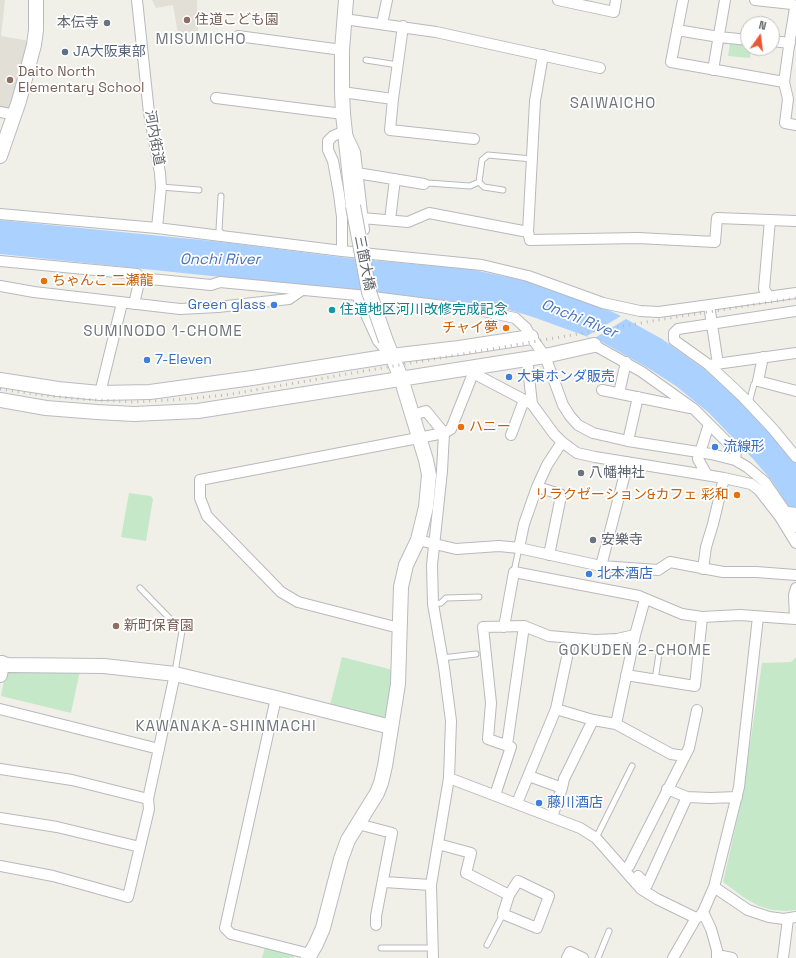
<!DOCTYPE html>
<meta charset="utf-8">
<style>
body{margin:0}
#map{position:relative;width:796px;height:958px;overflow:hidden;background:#f1f0e8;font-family:"Space Grotesk",sans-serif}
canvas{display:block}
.north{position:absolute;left:740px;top:16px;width:40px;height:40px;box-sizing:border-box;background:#fff;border:1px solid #bfc0c3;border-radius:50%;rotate:14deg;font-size:11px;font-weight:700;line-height:16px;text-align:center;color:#5f6268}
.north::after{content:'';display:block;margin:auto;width:14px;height:18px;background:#ec5633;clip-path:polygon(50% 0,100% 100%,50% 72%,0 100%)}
</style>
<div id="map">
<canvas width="796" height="958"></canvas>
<div class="north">N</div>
</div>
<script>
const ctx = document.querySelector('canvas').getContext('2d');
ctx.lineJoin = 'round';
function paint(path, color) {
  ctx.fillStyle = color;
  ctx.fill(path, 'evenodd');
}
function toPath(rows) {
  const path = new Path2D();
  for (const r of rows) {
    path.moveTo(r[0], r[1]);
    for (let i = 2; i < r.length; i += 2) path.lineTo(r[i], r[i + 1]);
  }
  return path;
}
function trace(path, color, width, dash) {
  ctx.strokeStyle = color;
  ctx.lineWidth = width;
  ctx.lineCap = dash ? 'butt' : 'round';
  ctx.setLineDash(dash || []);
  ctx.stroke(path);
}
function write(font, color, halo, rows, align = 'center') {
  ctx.font = font + ' "Space Grotesk","Noto Sans JP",sans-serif';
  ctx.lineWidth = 3.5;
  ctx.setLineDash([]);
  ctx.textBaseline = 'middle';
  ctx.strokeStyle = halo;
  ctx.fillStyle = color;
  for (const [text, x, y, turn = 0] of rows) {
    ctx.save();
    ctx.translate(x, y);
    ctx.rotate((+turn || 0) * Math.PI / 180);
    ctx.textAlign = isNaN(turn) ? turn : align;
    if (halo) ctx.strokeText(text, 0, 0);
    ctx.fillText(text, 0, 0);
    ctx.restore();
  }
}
const education = toPath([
 [0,0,5,0,1,36,30,41,12,111,0,108],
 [152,0,197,0,198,31,178,34,173,5,156,8]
]);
const green = toPath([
 [730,43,748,45,748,48,751,48,750,58,728,56],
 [129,493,151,496,153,499,146,541,121,537],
 [342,657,393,670,387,714,383,718,330,705],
 [796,657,796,910,786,911,772,910,759,906,746,899,723,882,742,798,762,663,791,662],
 [6,670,80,671,71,713,1,696],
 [265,947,292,954,294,958,262,958]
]);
const water = toPath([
 [0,220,222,242,348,258,469,269,531,282,597,305,617,314,662,339,718,379,745,404,796,461,796,519,772,481,754,460,709,413,676,386,648,368,602,342,533,317,503,308,471,303,0,254]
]);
const pier = toPath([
 [621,316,626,319,593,339,587,336]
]);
const lane = toPath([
 [366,60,398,65],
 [479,182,484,187,503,190],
 [424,184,428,183,470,186,479,182,482,160,488,155,532,159],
 [161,187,199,190],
 [221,196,219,230,224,236],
 [749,403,754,384,758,381],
 [514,572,519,548],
 [140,588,182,631,175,672],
 [433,604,441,603,446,598,479,597],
 [442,658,476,654],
 [655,680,660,647],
 [596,838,632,766],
 [487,945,503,914],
 [381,948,433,948],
 [598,958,609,931]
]);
const street = toPath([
 [137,0,149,113,160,173,161,187,157,228],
 [558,0,614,12,616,0],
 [683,0,671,62,784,82],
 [755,0,792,4,795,8,791,32],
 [344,19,436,32,600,68],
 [382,24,387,0],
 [677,30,719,37,748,40],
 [796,30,791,32,784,82,788,99,785,123,796,125],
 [238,36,342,50],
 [772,41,790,43],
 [543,55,535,101,528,232,530,240,638,238,715,242,717,218,796,221],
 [713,70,725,0],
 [342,92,393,99,403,26],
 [216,98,343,114],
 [393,99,390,130,474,139],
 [0,112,15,115],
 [357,173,424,184],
 [0,214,157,228,342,251,482,265,528,276,603,303,640,311,659,312,796,293],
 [362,218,408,222,429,213,528,232],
 [390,220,395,179],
 [342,251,342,217,339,194,333,161,328,150,328,141,333,136,345,131,355,152,364,230],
 [0,261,137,274,140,278,211,285,220,282,357,295,483,311,515,318,526,328,531,337,545,356,563,405,570,416,578,425,593,433,628,441,711,454,735,460,747,467,765,482,796,527],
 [0,286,34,292,180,309,218,307,289,299,302,290],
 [357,295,378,341,387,351],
 [769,297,764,289,770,220],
 [134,304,140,278],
 [709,305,718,364],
 [796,311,678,329,674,333,674,340,709,365,742,396,773,429,796,457],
 [594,345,642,372,694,409,736,451,735,460],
 [763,357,758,381,796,391],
 [527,359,532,404,554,434,562,442,577,453,595,457,724,478,751,484,759,490,780,517,796,543],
 [709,365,796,353],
 [473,373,532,404],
 [602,390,690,408],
 [100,393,122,303],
 [619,393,626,362],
 [413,415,426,411,444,433,442,471,432,565,433,604,444,667,451,721,449,778,431,885,433,958],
 [511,435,524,400],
 [628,441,638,397],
 [707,475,698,459,709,424],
 [537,487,560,494,560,501,549,555],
 [418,540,456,549,499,546,519,548,601,566,658,570,670,562,723,572,756,572,796,575],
 [519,548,524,524,537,487,547,465,562,442],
 [601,566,628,462],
 [703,569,706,547,713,524,724,478],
 [504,627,514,572,639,596,682,614,702,617,740,615,795,619,794,595,796,588],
 [399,628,298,602,281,592,207,516,200,498,200,480,444,433,451,429,476,366],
 [626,675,695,686,702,617],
 [276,698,225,928,231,934,310,954],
 [0,709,159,749],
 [556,709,593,720,616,724,671,754,685,756],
 [616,724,635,635],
 [507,745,524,626],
 [0,769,72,780,148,799],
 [529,776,562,788],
 [449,778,580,828,596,838,641,889,657,899,696,918,700,916,703,912,714,887,739,787,758,617],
 [667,789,687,797,710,798,737,797],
 [495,795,511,747,488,739,491,703,483,627,524,626,549,636,595,640,617,639,635,635,645,599],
 [517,803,556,709,571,638],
 [552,817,562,788,564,779,593,720],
 [0,818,57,827,140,847],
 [358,824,392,833,376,916,376,925],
 [438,844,471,853,466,873,509,895,518,881,549,896,537,928,503,914,509,895],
 [0,866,53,876,128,897,149,809,148,799,175,674],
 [629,866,689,748,697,710],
 [638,876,647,885,687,797],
 [384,882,431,885],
 [714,887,748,910,769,917,784,919,796,917],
 [703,912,711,929,717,950,717,958],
 [717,955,732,958],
 [567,958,570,952,583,958],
 [673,958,696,918],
 [783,958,788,919]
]);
const secondary = toPath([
 [346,0,342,50,342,92,343,114,353,206],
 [0,156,19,101,34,45,36,30,36,0],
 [0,380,58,389,100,393,150,392,252,378,391,356,459,348,531,337],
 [0,400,46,408,97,412,134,414,198,411,545,356,594,345],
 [788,514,796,515],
 [0,663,8,665,104,666,175,674,276,698,391,727],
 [0,675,2,663],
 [308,958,316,944,323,928,341,859,348,840,377,793,381,783,385,766,398,684,401,587,406,565,418,540,426,507,429,475,426,460,401,378,386,341]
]);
const rail = toPath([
 [0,389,40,395,80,399,134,402,185,399,226,395,670,318,796,298]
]);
const secondaryBridge = toPath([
 [353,206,369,292,386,341]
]);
const markers = [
 [187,20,4,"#8d6e63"],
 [107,23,4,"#6b7280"],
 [65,52,4,"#5c6f8a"],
 [10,80,4,"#8d6e63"],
 [44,281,4,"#e8710a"],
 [274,305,4,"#3f7fe0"],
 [332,310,4,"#0f9aa8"],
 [506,328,4,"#e8710a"],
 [147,360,4,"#3f7fe0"],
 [509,377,4,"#3f7fe0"],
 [461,427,4,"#e8710a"],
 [715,447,4,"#3f7fe0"],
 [581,473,4,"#6b7280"],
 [737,495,4,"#e8710a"],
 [593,540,4,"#6b7280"],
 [589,574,4,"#3f7fe0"],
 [116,626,4,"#8d6e63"],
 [539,803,4,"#3f7fe0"]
];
const educationNames = [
 ["住道こども園",195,20],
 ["Daito North",18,72],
 ["Elementary School",18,88],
 ["新町保育園",124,626]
];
const worshipNames = [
 ["本伝寺",99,23,"right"],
 ["八幡神社",589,473],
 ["安樂寺",601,540]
];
const serviceNames = [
 ["JA大阪東部",73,52]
];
const streetNames = [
 ["河内街道",154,138,80],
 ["三箇大橋",364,263,79]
];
const foodNames = [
 ["ちゃんこ 二瀬龍",52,281],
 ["チャイ夢",498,328,"right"],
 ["ハニー",469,427],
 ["リラクゼーション&カフェ 彩和",729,495,"right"]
];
const shopNames = [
 ["Green glass",266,305,"right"],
 ["7-Eleven",155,360],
 ["大東ホンダ販売",517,377],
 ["流線形",723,447],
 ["北本酒店",597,574],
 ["藤川酒店",547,803]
];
const cultureNames = [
 ["住道地区河川改修完成記念",340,310]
];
const neighbourhoodNames = [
 ["MISUMICHO",201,40],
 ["SAIWAICHO",613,104],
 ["SUMINODO 1-CHOME",163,332],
 ["GOKUDEN 2-CHOME",635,651],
 ["KAWANAKA-SHINMACHI",226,727]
];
const waterNames = [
 ["Onchi River",220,260],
 ["Onchi River",579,319,22]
];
paint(education, '#e1dfd6');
paint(green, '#c5e8c9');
paint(water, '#aad1ff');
paint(pier, '#f1f0e8');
trace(lane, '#b8b9be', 7);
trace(street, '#b8b9be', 12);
trace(secondary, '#b9bbc1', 16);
trace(lane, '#fff', 5);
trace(street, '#fff', 10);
trace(secondary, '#fff', 14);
trace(rail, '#b8b9b9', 3, [1, 5]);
trace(secondaryBridge, '#b9bbc1', 16, []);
trace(secondaryBridge, '#fff', 14);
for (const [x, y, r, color] of markers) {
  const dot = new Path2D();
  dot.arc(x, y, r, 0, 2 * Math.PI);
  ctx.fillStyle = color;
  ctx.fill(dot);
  trace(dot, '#fff', 1.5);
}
write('14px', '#785e54', '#fff', educationNames, 'left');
write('14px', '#5b616d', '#fff', worshipNames, 'left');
write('14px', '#4e5e75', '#fff', serviceNames, 'left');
write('14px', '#5f6268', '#fff', streetNames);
write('14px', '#c56008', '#fff', foodNames, 'left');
write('14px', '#366cbe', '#fff', shopNames, 'left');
write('14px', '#0d838f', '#fff', cultureNames, 'left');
ctx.letterSpacing = '1px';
write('15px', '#70747a', '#fff', neighbourhoodNames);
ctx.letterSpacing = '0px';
write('italic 15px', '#4673bd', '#fff', waterNames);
</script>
